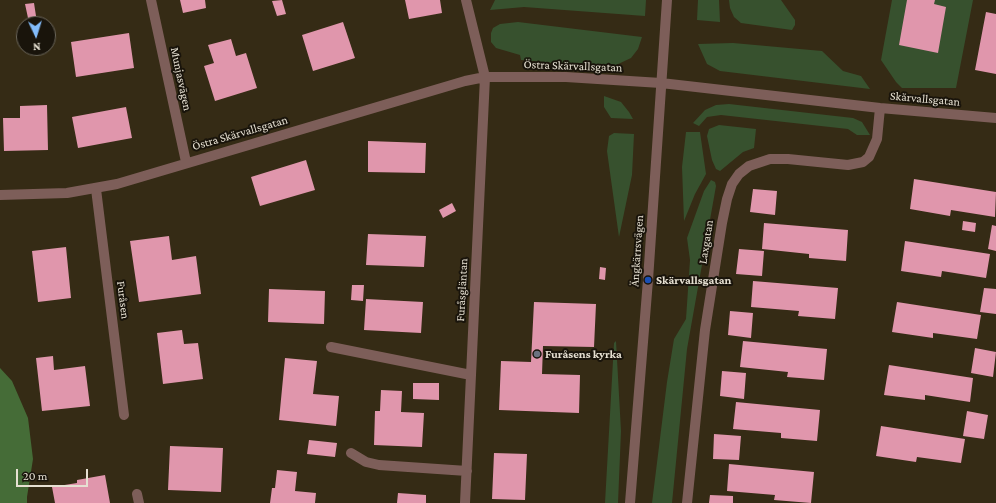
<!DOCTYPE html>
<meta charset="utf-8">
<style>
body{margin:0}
#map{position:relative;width:996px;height:503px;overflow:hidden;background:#352b15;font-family:"Crimson Pro",serif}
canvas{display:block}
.north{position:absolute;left:16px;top:16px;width:40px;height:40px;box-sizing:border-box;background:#19140b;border:1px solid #6b665b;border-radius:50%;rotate:176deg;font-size:11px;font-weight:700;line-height:16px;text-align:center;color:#e6e0d2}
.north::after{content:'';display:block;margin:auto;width:14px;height:18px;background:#83bcfb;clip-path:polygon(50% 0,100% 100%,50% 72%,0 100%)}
.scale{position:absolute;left:16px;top:469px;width:72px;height:18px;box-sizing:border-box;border:2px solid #e6e0d2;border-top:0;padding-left:5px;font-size:12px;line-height:14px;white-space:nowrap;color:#e6e0d2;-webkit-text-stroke:3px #19140b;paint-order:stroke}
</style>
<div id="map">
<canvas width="996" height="503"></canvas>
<div class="north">N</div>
<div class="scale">20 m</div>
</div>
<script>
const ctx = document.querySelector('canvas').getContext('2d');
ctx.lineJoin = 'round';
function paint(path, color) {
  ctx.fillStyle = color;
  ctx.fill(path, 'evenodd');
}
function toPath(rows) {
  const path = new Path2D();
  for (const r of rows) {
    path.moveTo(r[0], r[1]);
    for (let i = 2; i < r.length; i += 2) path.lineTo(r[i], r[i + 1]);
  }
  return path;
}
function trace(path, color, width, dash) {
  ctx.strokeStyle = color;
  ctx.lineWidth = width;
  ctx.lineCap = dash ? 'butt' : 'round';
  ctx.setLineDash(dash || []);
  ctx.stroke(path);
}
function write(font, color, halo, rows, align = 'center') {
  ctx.font = font + ' "Crimson Pro",serif';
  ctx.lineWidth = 4;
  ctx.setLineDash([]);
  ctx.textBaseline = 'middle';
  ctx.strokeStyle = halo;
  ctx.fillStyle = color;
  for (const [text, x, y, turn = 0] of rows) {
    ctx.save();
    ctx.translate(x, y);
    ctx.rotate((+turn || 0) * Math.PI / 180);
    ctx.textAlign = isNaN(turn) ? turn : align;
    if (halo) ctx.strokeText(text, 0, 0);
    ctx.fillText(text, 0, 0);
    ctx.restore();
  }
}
const green = toPath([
 [495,0,646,0,645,16,524,7,490,10],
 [698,0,719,0,720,22,697,20],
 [729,0,781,0,795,20,795,25,792,30,741,23,734,17,730,8],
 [892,0,973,0,956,88,902,88,896,82,881,60],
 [518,22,642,37,638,49,631,58,614,66,594,67,521,60,520,55,496,48,491,42,491,33,493,28,500,24],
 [733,43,822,51,843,71,861,76,870,89,720,71,707,64,698,44],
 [604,96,621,102,629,112,633,119,611,118,604,107],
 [729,104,853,118,862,122,870,135,857,135,848,129,721,115,707,117,699,126,693,123,705,110,716,105],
 [719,125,756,129,754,148,743,152,720,171,716,169,712,160,707,136,709,129],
 [686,132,700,132,706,174,695,194,684,221,682,167],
 [614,133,634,134,632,175,619,237,607,151,609,136],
 [711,180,715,182,716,186,687,349,672,503,652,503,667,382,674,339,686,319,690,260,687,238,704,191],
 [616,341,621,431,618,503,605,503,614,343]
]);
const forest = toPath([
 [0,368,12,381,28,418,33,459,27,497,27,503,0,503]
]);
const building = toPath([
 [180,0,205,0,206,8,183,13],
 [282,0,286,14,277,16,272,1],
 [405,0,440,0,442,13,409,19],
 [907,0,935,0,934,4,946,7,938,53,899,45],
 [34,3,36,16,28,18,25,4],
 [986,12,996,14,996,74,975,70],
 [343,22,355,58,313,71,302,35],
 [129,33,134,68,76,77,71,42],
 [231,39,236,56,246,53,257,88,215,101,204,66,214,63,208,45],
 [47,105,48,150,4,151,3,118,20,118,20,106],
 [126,107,132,138,78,148,72,117],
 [368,141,426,143,425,173,368,172],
 [306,160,315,190,260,206,251,177],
 [914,179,996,192,995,217,951,210,950,216,910,209],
 [753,189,777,191,775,215,750,212],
 [452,203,456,211,443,218,439,210],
 [963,221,976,223,975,232,962,230],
 [764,223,848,230,846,261,809,258,809,254,762,249],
 [992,225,996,226,996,251,988,249],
 [368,234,426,236,424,267,366,265],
 [169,236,172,260,196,256,201,294,139,302,130,241],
 [905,241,990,254,986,278,942,271,941,277,901,271],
 [66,247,71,298,38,302,32,251],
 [739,249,764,251,762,276,736,274],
 [600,267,606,268,605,280,599,279],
 [753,281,838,288,835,319,798,316,799,311,751,307],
 [352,285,364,285,363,301,351,300],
 [984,288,996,289,996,314,980,312],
 [269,289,325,291,324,324,268,322],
 [366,299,423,302,421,333,364,330],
 [534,302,596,304,594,347,543,346,542,374,580,375,579,413,499,410,501,361,531,362],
 [897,302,981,315,977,339,933,333,933,338,892,332],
 [730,311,753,313,751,338,728,335],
 [182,330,184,344,198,343,203,379,163,384,157,333],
 [743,341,827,349,824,380,787,377,788,372,740,367],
 [975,348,996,352,993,377,971,373],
 [53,356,54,370,85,366,90,406,42,411,36,358],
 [285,358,317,361,313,394,339,396,336,426,279,420],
 [889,365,973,378,970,402,925,395,925,400,884,395],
 [722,371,746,373,744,399,720,396],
 [413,383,439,383,439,400,413,399],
 [381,390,402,391,401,412,424,413,422,447,374,445,375,411,380,411],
 [736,402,820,410,817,441,781,438,781,433,733,429],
 [967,411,988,415,984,439,963,436],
 [881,426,965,439,961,463,917,457,916,462,876,456],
 [714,434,741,436,739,460,713,459],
 [309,440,337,443,335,457,307,454],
 [170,446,223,448,221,492,168,490],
 [494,453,527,454,525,500,492,499],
 [729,464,814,472,811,503,774,500,775,495,727,491],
 [277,470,297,472,295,491,316,493,315,503,270,503,272,488,275,488],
 [105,475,110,503,55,503,52,487,77,483,77,480],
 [398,493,426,495,426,503,397,503],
 [710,495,733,496,733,503,709,503]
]);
const minor = toPath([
 [151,0,186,162],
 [96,189,124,415],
 [0,195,67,193,117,184,465,81,485,77,566,77,661,83,880,108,996,118],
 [331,347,471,375],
 [351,453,366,462,379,465,467,471],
 [137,494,139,503],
 [465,503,485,77,466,0],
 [630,503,648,280,667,0],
 [687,503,705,330,722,223,727,199,732,184,739,174,749,166,770,159,788,159,848,165,863,162,869,157,877,139,880,108]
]);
const markers = [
 [648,280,4,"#1a4fb4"],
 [537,354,4,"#6b7280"]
];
const streetNames = [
 ["Östra Skärvallsgatan",573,66,2],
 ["Munjasvägen",181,79,78],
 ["Skärvallsgatan",925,99,5],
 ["Östra Skärvallsgatan",240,133,-16],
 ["Laxgatan",706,242,-81],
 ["Ängkärrsvägen",637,251,-86],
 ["Furåsgläntan",462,290,-87],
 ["Furåsen",123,300,83]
];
const poiNames = [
 ["Skärvallsgatan",656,280],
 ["Furåsens kyrka",545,354]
];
paint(green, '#37512e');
paint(forest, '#456c37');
paint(building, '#e096ac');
trace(minor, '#7d5e59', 10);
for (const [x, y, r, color] of markers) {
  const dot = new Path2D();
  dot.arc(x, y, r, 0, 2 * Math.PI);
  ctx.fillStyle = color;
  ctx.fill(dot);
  trace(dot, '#19140b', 1.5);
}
write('12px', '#e6e0d2', '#19140b', streetNames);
write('bold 12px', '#e6e0d2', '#19140b', poiNames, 'left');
</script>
